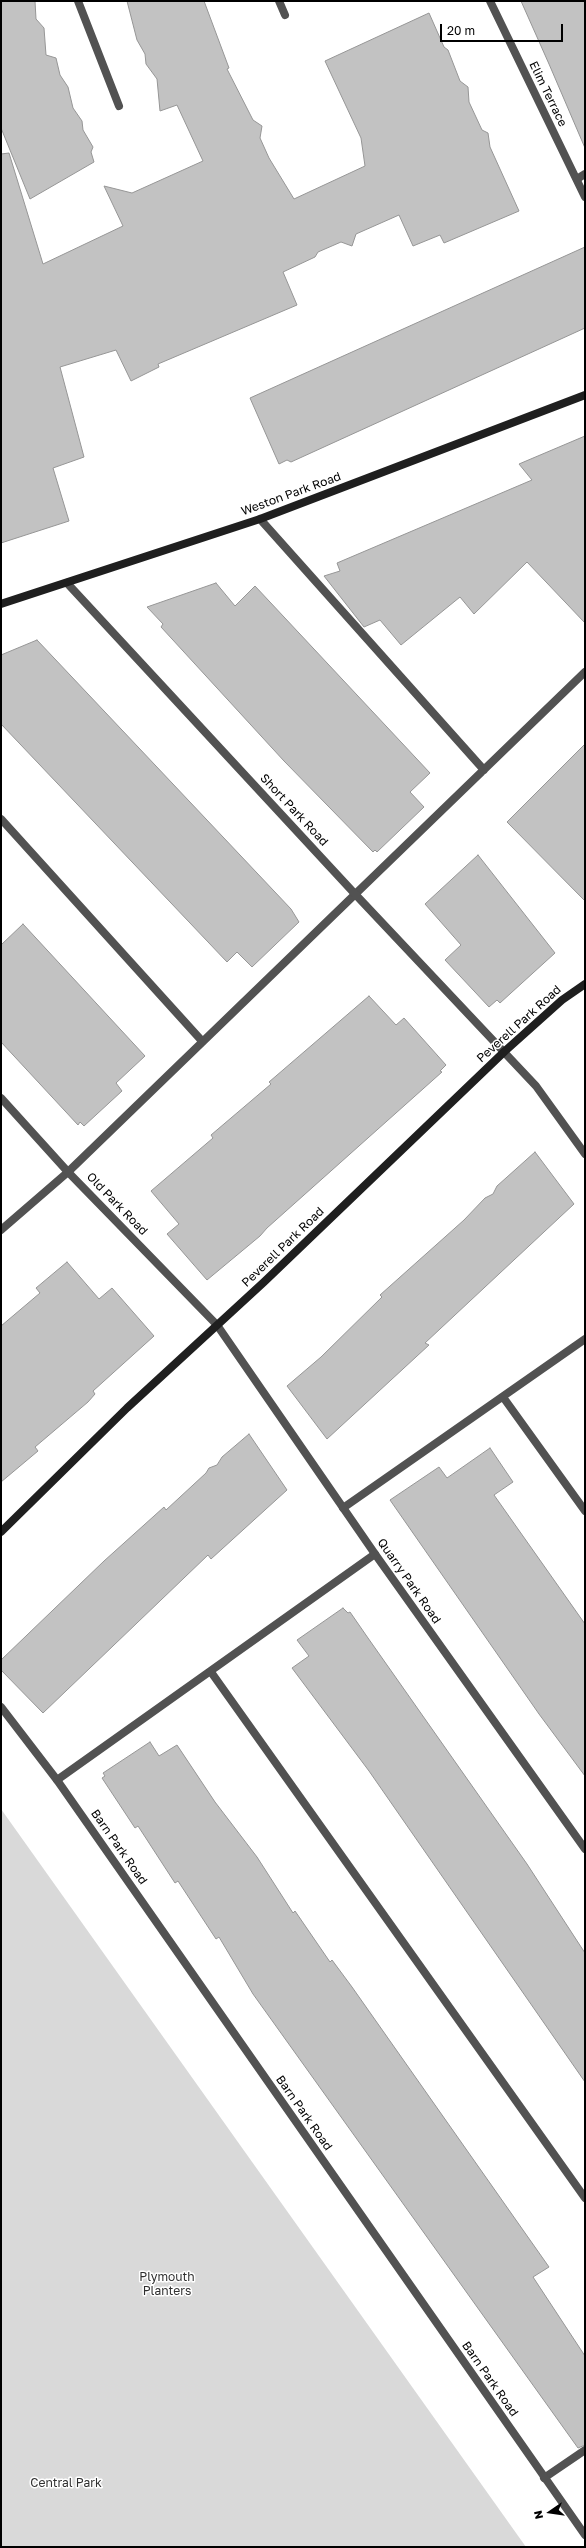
<!DOCTYPE html>
<style>
body{margin:0}
#map{position:relative;width:586px;height:2548px;overflow:hidden;background:#fff;font-family:"Golos Text",sans-serif}
canvas{display:block}
.frame{position:absolute;inset:0;border:2px solid #000;pointer-events:none}
.north{position:absolute;left:530px;top:2492px;width:40px;height:40px;-webkit-text-stroke:3px #fff;paint-order:stroke;rotate:257deg;font-size:11px;font-weight:700;line-height:16px;text-align:center;color:#000}
.north::after{content:'';display:block;margin:auto;width:14px;height:18px;background:#000;clip-path:polygon(50% 0,100% 100%,50% 72%,0 100%)}
.scale{position:absolute;left:440px;top:24px;width:123px;height:18px;box-sizing:border-box;border:2px solid #000;border-top:0;padding-left:5px;font-size:12px;line-height:14px;white-space:nowrap;color:#000;-webkit-text-stroke:3px #fff;paint-order:stroke}
</style>
<div id="map">
<canvas width="586" height="2548"></canvas>
<div class="frame"></div>
<div class="north">N</div>
<div class="scale">20 m</div>
</div>
<script>
const ctx = document.querySelector('canvas').getContext('2d');
ctx.lineJoin = 'round';
function paint(path, color) {
  ctx.fillStyle = color;
  ctx.fill(path, 'evenodd');
}
function toPath(rows) {
  const path = new Path2D();
  for (const r of rows) {
    path.moveTo(r[0], r[1]);
    for (let i = 2; i < r.length; i += 2) path.lineTo(r[i], r[i + 1]);
  }
  return path;
}
function trace(path, color, width, dash) {
  ctx.strokeStyle = color;
  ctx.lineWidth = width;
  ctx.lineCap = dash ? 'butt' : 'round';
  ctx.setLineDash(dash || []);
  ctx.stroke(path);
}
function write(font, color, halo, rows, align = 'center') {
  ctx.font = font + ' "Golos Text",sans-serif';
  ctx.lineWidth = 3;
  ctx.setLineDash([]);
  ctx.textBaseline = 'middle';
  ctx.strokeStyle = halo;
  ctx.fillStyle = color;
  for (const [text, x, y, turn = 0] of rows) {
    ctx.save();
    ctx.translate(x, y);
    ctx.rotate((+turn || 0) * Math.PI / 180);
    ctx.textAlign = isNaN(turn) ? turn : align;
    if (halo) ctx.strokeText(text, 0, 0);
    ctx.fillText(text, 0, 0);
    ctx.restore();
  }
}
const green = toPath([
 [1,1809,526,2547,1,2547]
]);
const building = toPath([
 [1,1,35,1,36,19,44,28,46,55,56,58,60,75,68,87,73,108,82,121,83,130,93,147,91,152,94,162,30,199,1,128,1,1],
 [127,1,204,1,229,68,227,69,253,120,262,126,260,138,269,158,294,199,365,166,361,138,325,61,429,13,444,47,448,50,460,81,468,87,469,102,482,130,488,133,490,147,519,211,444,243,440,235,413,246,399,215,356,234,352,246,341,242,318,252,315,257,283,272,297,305,158,364,159,367,131,381,116,350,60,367,84,457,53,468,69,521,1,543,1,154,9,153,43,264,123,226,104,186,132,193,203,161,177,105,160,111,157,79,146,64,145,54,137,40,127,1],
 [521,1,585,1,585,148,549,64,521,1],
 [585,247,585,328,291,462,287,460,279,464,250,398,585,247],
 [585,436,585,623,527,562,474,614,460,597,401,645,380,620,364,627,324,576,340,571,337,563,532,480,519,464,585,436],
 [216,583,235,606,255,586,430,773,410,792,424,807,377,852,375,850,373,852,284,761,161,627,163,624,147,607,216,583],
 [37,640,291,909,299,922,252,967,237,952,227,962,1,724,1,655,37,640],
 [585,744,585,901,507,822,585,744],
 [478,855,555,953,500,1003,497,1000,489,1007,445,960,461,945,425,904,478,855],
 [23,924,145,1056,116,1083,122,1091,84,1126,80,1122,78,1125,1,1042,1,945,23,924],
 [369,996,396,1025,404,1018,446,1065,440,1071,442,1072,267,1228,260,1236,207,1280,167,1234,179,1224,151,1191,213,1138,211,1135,271,1084,269,1082,369,996],
 [535,1152,574,1204,425,1343,429,1345,327,1439,287,1386,321,1357,382,1297,380,1295,464,1220,485,1198,493,1194,497,1186,535,1152],
 [67,1262,99,1299,112,1288,154,1336,93,1391,95,1394,88,1402,35,1447,38,1451,1,1482,1,1326,40,1293,36,1288,67,1262],
 [249,1434,287,1490,211,1559,208,1555,43,1713,1,1670,1,1660,104,1561,164,1507,166,1510,206,1473,209,1468,217,1465,222,1457,249,1434],
 [490,1448,513,1482,494,1495,585,1624,585,1776,539,1714,390,1500,439,1467,447,1478,490,1448],
 [343,1608,348,1613,350,1612,368,1638,527,1864,585,1953,585,2082,369,1771,292,1668,309,1656,297,1640,343,1608],
 [150,1742,159,1756,177,1745,215,1802,257,1857,293,1913,295,1911,330,1962,332,1960,352,1987,549,2267,533,2277,585,2356,585,2445,578,2448,253,1994,219,1937,216,1939,178,1881,175,1883,138,1826,135,1828,102,1778,105,1776,103,1773,150,1742]
]);
const lane = toPath([
 [279,1,285,15],
 [577,179,585,174],
 [260,519,484,770],
 [1,819,202,1041],
 [1,1230,68,1172,585,672],
 [503,1397,585,1511],
 [343,1508,585,1339],
 [211,1672,585,2198],
 [57,1780,375,1554],
 [544,2478,585,2450]
]);
const street = toPath([
 [78,1,119,106],
 [490,1,585,197],
 [67,583,355,894,536,1086,585,1154],
 [1,1098,68,1172,217,1325,375,1554,585,1849],
 [1,1707,57,1780,585,2535]
]);
const secondary = toPath([
 [1,604,260,519,585,395],
 [1,1532,127,1408,264,1282,505,1051,562,1000,585,984]
]);
const streetNames = [
 ["Elim Terrace",548,94,64],
 ["Weston Park Road",291,494,-20],
 ["Short Park Road",294,810,47],
 ["Peverell Park Road",519,1024,-42],
 ["Old Park Road",117,1204,46],
 ["Peverell Park Road",283,1247,-44],
 ["Quarry Park Road",409,1581,55],
 ["Barn Park Road",119,1847,55],
 ["Barn Park Road",304,2113,55],
 ["Barn Park Road",490,2379,55]
];
const parkNames = [
 ["Plymouth",167,2277],
 ["Planters",167,2291],
 ["Central Park",66,2483]
];
paint(green, '#d9d9d9');
paint(building, '#c2c2c2');
trace(building, '#969696', 1);
trace(lane, '#525252', 8);
trace(street, '#525252', 8);
trace(secondary, '#1f1f1f', 8);
write('12px', '#000', '#fff', streetNames);
write('12px', '#303030', '#fff', parkNames);
</script>
